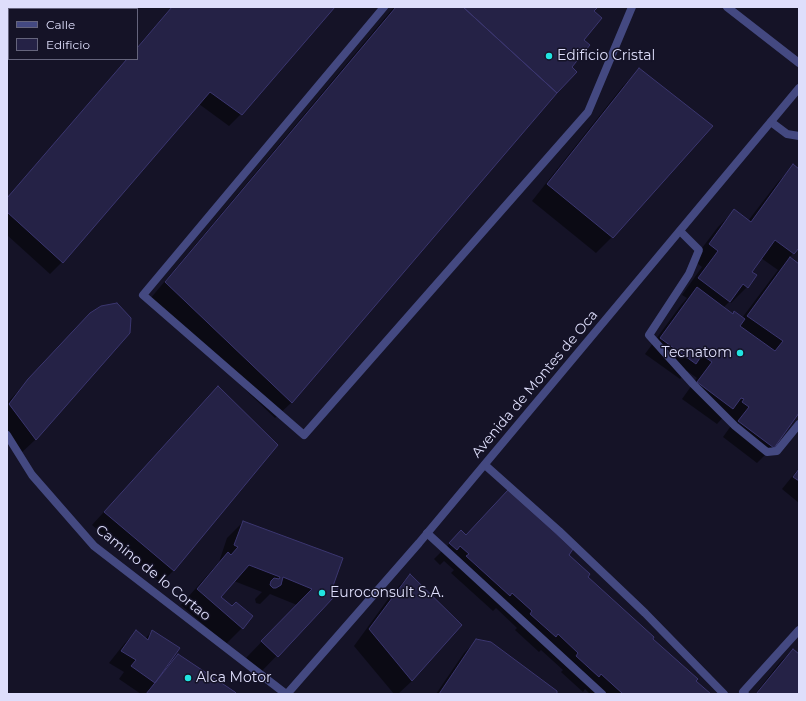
<!DOCTYPE html>
<style>
body{margin:0}
#map{position:relative;width:806px;height:701px;overflow:hidden;background:#151327;font-family:Montserrat,sans-serif}
canvas{display:block}
.frame{position:absolute;inset:0;border:8px solid #dedefb;pointer-events:none}
.legend{position:absolute;left:8px;top:8px;width:130px;height:52px;box-sizing:border-box;background:#151327;border:1px solid #65647c;margin:0;padding:5px 7px;list-style:none;font-size:12px;color:#dedefb}
.legend li{display:flex;align-items:center;gap:8px;height:20px}
.legend b{width:20px;border:1px solid #65647c}
</style>
<div id="map">
<canvas width="806" height="701"></canvas>
<div class="frame"></div>
<ul class="legend">
<li><b style="height:5px;background:#444981"></b>Calle</li>
<li><b style="height:11px;background:#252246"></b>Edificio</li>
</ul>
</div>
<script>
const ctx = document.querySelector('canvas').getContext('2d');
ctx.lineJoin = 'round';
function paint(path, color) {
  ctx.fillStyle = color;
  ctx.fill(path, 'evenodd');
}
function toPath(rows) {
  const path = new Path2D();
  for (const r of rows) {
    path.moveTo(r[0], r[1]);
    for (let i = 2; i < r.length; i += 2) path.lineTo(r[i], r[i + 1]);
  }
  return path;
}
function trace(path, color, width, dash) {
  ctx.strokeStyle = color;
  ctx.lineWidth = width;
  ctx.lineCap = dash ? 'butt' : 'round';
  ctx.setLineDash(dash || []);
  ctx.stroke(path);
}
function write(font, color, halo, rows, align = 'center') {
  ctx.font = font + ' Montserrat,sans-serif';
  ctx.lineWidth = 3;
  ctx.setLineDash([]);
  ctx.textBaseline = 'middle';
  ctx.strokeStyle = halo;
  ctx.fillStyle = color;
  for (const [text, x, y, turn = 0] of rows) {
    ctx.save();
    ctx.translate(x, y);
    ctx.rotate((+turn || 0) * Math.PI / 180);
    ctx.textAlign = isNaN(turn) ? turn : align;
    if (halo) ctx.strokeText(text, 0, 0);
    ctx.fillText(text, 0, 0);
    ctx.restore();
  }
}
const shadow = toPath([
 [172,7,334,7,241,114,229,126,199,104,62,262,50,274,7,235,7,198,127,59,137,59,137,47],
 [394,7,597,7,592,11,571,67,575,72,291,403,275,418,150,299],
 [639,70,612,237,596,253,532,201,623,86],
 [794,166,799,170,799,246,789,258,799,265,799,412,773,447,757,463,723,437,733,423,726,414,717,424,682,399,697,378,687,371,680,379,645,354,681,305,687,298,682,295,702,267,693,260,718,227,734,211,748,221,778,182],
 [761,258,778,270,742,318,732,315,723,308,730,301,731,303,747,287,751,272],
 [74,331,129,333,35,440,19,455,7,439,7,403],
 [218,387,277,446,173,571,161,583,92,525],
 [799,468,799,503,782,489],
 [508,491,586,577,709,694,590,694,585,689,583,692,561,672,563,670,541,650,539,652,515,630,517,628,496,608,493,611,451,573,454,570,444,561,440,565,434,559,461,532,466,536],
 [243,522,332,587,332,598,261,672,246,658,297,605,270,594,260,604,256,603,255,599,262,592,234,581,220,597,233,607,251,616,242,628,226,644,181,605,219,562,227,538],
 [410,575,412,681,398,694,394,694,354,646,394,591],
 [152,631,169,665,178,655,235,694,141,694,119,679,124,672,109,663,124,644,136,632,145,639],
 [477,640,556,694,436,694,464,653],
 [793,650,799,655,799,694,755,694,780,662]
]);
const building = toPath([
 [172,7,335,7,242,115,210,92,63,263,7,212,7,198,127,59,137,59,137,48,172,7],
 [396,7,463,7,557,93,292,403,165,282,396,7],
 [463,7,598,7,594,11,602,18,584,40,590,45,572,67,577,72,557,93,463,7],
 [639,68,713,126,613,238,547,184,639,68],
 [793,164,799,169,799,248,794,254,775,240,752,272,757,275,748,288,743,284,730,302,698,278,718,251,709,244,734,209,751,222,793,164],
 [790,257,799,264,799,413,774,448,738,421,749,407,742,402,744,399,741,398,733,409,697,382,712,362,702,355,696,364,660,338,697,287,733,314,734,311,745,319,740,326,775,351,783,341,747,316,790,257],
 [117,303,131,318,130,333,36,440,9,404,28,379,90,313,101,306,117,303],
 [218,386,278,445,174,571,104,512,218,386],
 [799,469,799,481,793,477,799,469],
 [508,490,573,549,569,555,590,574,588,577,654,637,653,639,698,679,696,681,711,694,623,694,601,674,599,677,576,656,578,653,558,634,556,637,530,614,532,611,512,593,510,596,466,556,469,554,460,546,457,550,449,543,461,530,466,535,508,490],
 [243,521,343,558,333,586,338,588,333,598,278,657,261,641,312,589,283,577,281,585,276,588,273,588,270,585,271,581,274,578,279,579,280,577,249,565,221,597,232,606,236,602,253,616,243,629,197,589,228,552,231,555,238,547,234,545,243,521],
 [410,574,462,625,412,681,369,629,410,574],
 [136,630,148,640,152,630,180,648,155,683,131,666,136,660,121,651,136,630],
 [476,639,491,642,557,691,557,694,439,694,476,639],
 [793,649,799,654,799,694,756,694,793,649],
 [178,654,235,692,237,694,146,694,178,654]
]);
const service = toPath([
 [384,7,143,295,304,435,588,112,632,7],
 [771,122,787,134,799,136],
 [680,231,699,250,689,274,649,335,693,384,735,426,767,452,777,451,799,424],
 [485,465,559,531,645,613,724,694],
 [427,533,602,694],
 [745,694,743,692,799,630]
]);
const minor = toPath([
 [727,7,799,63],
 [7,435,32,475,94,546,286,694],
 [287,694,419,543,799,88]
]);
const markers = [
 [549,56,4,"#21e4e1"],
 [740,353,4,"#21e4e1"],
 [322,593,4,"#21e4e1"],
 [188,678,4,"#21e4e1"]
];
const poiNames = [
 ["Edificio Cristal",557,56],
 ["Tecnatom",732,353,"right"],
 ["Euroconsult S.A.",330,593],
 ["Alca Motor",196,678]
];
const streetNames = [
 ["Avenida de Montes de Oca",535,384,-50],
 ["Camino de lo Cortao",153,573,39]
];
paint(shadow, '#0007');
paint(building, '#252246');
trace(building, '#3b366f', 1);
trace(service, '#444981', 8);
trace(minor, '#444981', 8);
for (const [x, y, r, color] of markers) {
  const dot = new Path2D();
  dot.arc(x, y, r, 0, 2 * Math.PI);
  ctx.fillStyle = color;
  ctx.fill(dot);
  trace(dot, '#151327', 1.5);
}
write('14px', '#dedefb', '#151327', poiNames, 'left');
write('14px', '#dedefb', '#151327', streetNames);
</script>
